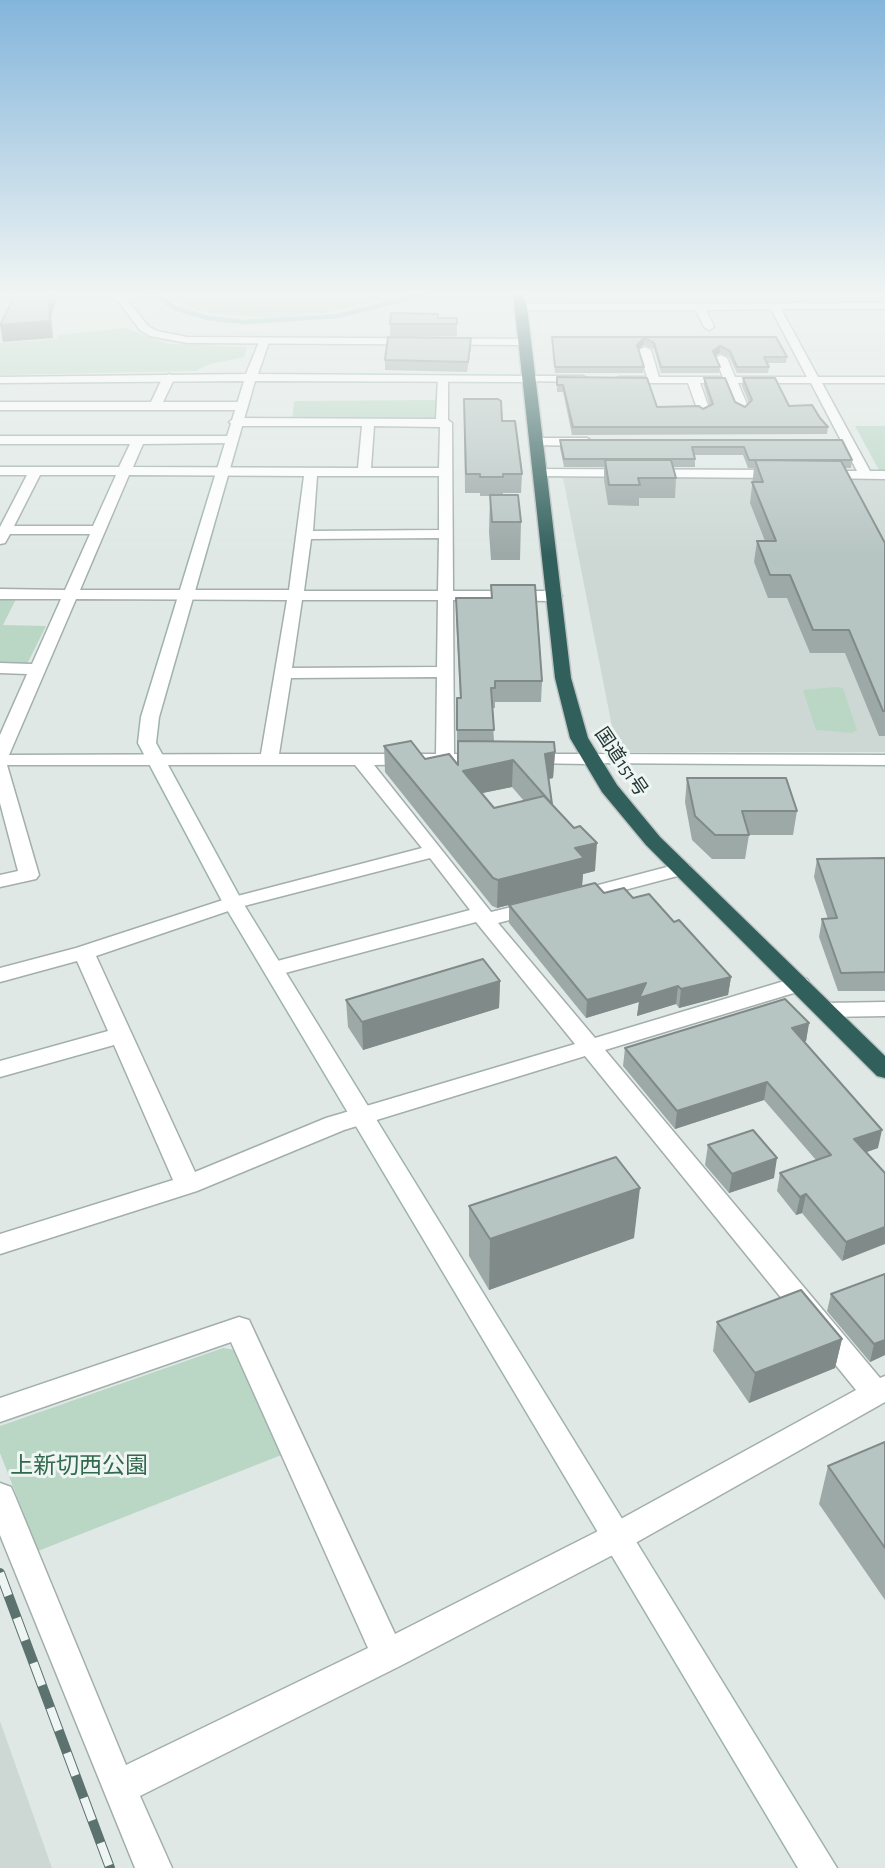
<!DOCTYPE html>
<meta charset="utf-8">
<style>
body{margin:0}
canvas{display:block;background:#dfe8e5}
</style>
<canvas width="885" height="1868"></canvas>
<script>
const ctx = document.querySelector('canvas').getContext('2d');
ctx.lineJoin = 'round';
function paint(path, color) {
  ctx.fillStyle = color;
  ctx.fill(path, 'evenodd');
}
function toPath(rows) {
  const path = new Path2D();
  for (const r of rows) {
    path.moveTo(r[0], r[1]);
    for (let i = 2; i < r.length; i += 2) path.lineTo(r[i], r[i + 1]);
  }
  return path;
}
function trace(path, color, width, dash) {
  ctx.strokeStyle = color;
  ctx.lineWidth = width;
  ctx.lineCap = dash ? 'butt' : 'round';
  ctx.setLineDash(dash || []);
  ctx.stroke(path);
}
function write(font, color, halo, rows, align = 'center') {
  ctx.font = font + ' "Alegreya Sans","Noto Sans JP",sans-serif';
  ctx.lineWidth = 6;
  ctx.setLineDash([]);
  ctx.textBaseline = 'middle';
  ctx.strokeStyle = halo;
  ctx.fillStyle = color;
  for (const [text, x, y, turn = 0] of rows) {
    ctx.save();
    ctx.translate(x, y);
    ctx.rotate((+turn || 0) * Math.PI / 180);
    ctx.textAlign = isNaN(turn) ? turn : align;
    if (halo) ctx.strokeText(text, 0, 0);
    ctx.fillText(text, 0, 0);
    ctx.restore();
  }
}
const built = toPath([
 [563,478,885,478,885,752,617,752],
 [0,1721,52,1868,0,1868]
]);
const green = toPath([
 [204,293,403,293,325,313,269,318,208,313,194,309,173,294],
 [125,328,168,344,247,347,244,357,210,364,196,371,0,375,0,343,57,339,58,335],
 [437,400,436,422,292,423,294,401],
 [855,426,885,426,885,472,880,472],
 [0,599,16,599,3,625,46,626,27,664,0,664],
 [836,687,843,688,857,730,852,733,816,730,803,690],
 [223,1348,236,1350,284,1454,38,1551,0,1453,0,1426]
]);
const stream = toPath([
 [151,293,177,309,208,318,244,322,338,316,430,293]
]);
const street = toPath([
 [112,293,122,293,148,326,157,331,187,337,525,339,530,342,525,345,187,343,150,336,140,330,112,293],
 [885,303,885,309,781,309,818,377,885,377,885,383,822,383,870,471,885,471,885,479,815,478,815,472,820,471,857,471,811,383,738,383,749,409,743,413,737,409,726,383,700,383,710,411,704,415,698,411,688,383,619,383,613,380,619,377,647,377,639,350,645,347,651,350,659,377,723,377,715,358,721,355,727,358,735,377,807,377,771,309,706,310,714,327,709,330,704,327,696,310,522,310,517,307,522,304,885,303],
 [169,374,175,377,163,402,240,402,246,406,240,410,0,410,0,402,151,402,163,377,169,374],
 [529,376,583,376,589,379,583,382,525,381,525,377,529,376],
 [438,377,448,379,448,420,452,423,453,591,554,591,562,596,554,601,453,600,454,754,490,755,493,759,490,763,374,765,491,912,537,901,544,903,547,907,544,911,498,923,595,1038,791,979,807,979,810,984,807,989,605,1050,880,1378,885,1376,885,1402,630,1546,400,1666,140,1796,172,1868,135,1868,0,1535,0,1483,11,1487,15,1496,126,1765,368,1648,231,1342,0,1422,0,1398,239,1317,249,1320,395,1634,608,1526,856,1390,585,1056,344,1130,197,1191,0,1254,0,1234,173,1180,114,1045,0,1077,0,1061,108,1031,77,961,0,982,0,968,76,948,226,899,422,848,355,765,7,765,39,875,36,879,0,887,0,875,18,871,0,803,0,735,27,674,0,673,0,663,32,664,61,599,0,599,0,589,65,590,90,534,10,534,5,543,0,544,0,527,27,475,0,475,0,467,119,467,130,444,0,444,0,436,230,436,234,437,234,443,143,444,133,467,358,468,362,426,235,426,229,422,235,418,436,419,438,377],
 [374,426,440,427,439,468,371,468,374,426],
 [40,475,116,475,93,526,14,526,40,475],
 [129,475,304,476,289,590,80,590,129,475],
 [317,476,439,476,439,530,313,531,317,476],
 [439,538,438,591,304,591,311,539,439,538],
 [76,599,287,600,261,754,9,755,76,599],
 [302,600,438,600,437,667,292,668,302,600],
 [437,677,436,754,279,754,291,678,437,677],
 [430,858,470,910,266,964,263,969,266,974,274,976,476,922,575,1044,326,1118,195,1172,96,956,240,907,430,858],
 [537,438,587,438,593,442,587,446,533,445,533,439,537,438],
 [541,469,780,470,787,474,780,478,536,476,536,470,541,469],
 [527,754,590,754,599,759,590,764,521,763,518,759,521,755,527,754],
 [682,863,689,865,692,869,689,873,575,903,565,897,568,893,682,863],
 [885,1002,885,1016,825,1017,817,1015,814,1010,817,1005,825,1003,885,1002]
]);
const secondary = toPath([
 [264,339,269,342,258,374,529,376,535,379,529,382,255,381,159,717,156,743,243,903,837,1868,798,1868,223,903,138,743,141,717,244,381,0,383,0,377,246,374,259,342,264,339],
 [590,754,885,755,885,765,584,763,581,759,584,755,590,754]
]);
const highway = toPath([
 [513,293,523,293,527,307,571,678,588,738,617,785,660,837,885,1056,885,1078,877,1076,646,845,602,792,570,738,555,678,513,293]
]);
const rail = toPath([
 [0,1573,110,1868]
]);
const wall = toPath([
 [457,318,457,336,390,336,390,324],
 [552,337,776,337,787,357,786,363,767,363,769,367,768,373,737,373,729,357,720,353,715,356,720,367,719,373,661,373,654,349,644,345,638,349,644,367,643,373,555,373],
 [471,338,467,372,385,370,385,360],
 [557,377,657,407,703,409,710,406,704,386,704,378,735,402,745,407,749,403,742,386,743,378,789,406,820,418,828,427,827,434,572,435,563,392,557,392],
 [464,399,502,421,522,474,521,493,503,493,503,495,521,522,520,560,491,560,489,532,490,496,480,496,480,493,465,493],
 [560,440,842,440,852,460,851,468,844,468,885,543,885,736,879,736,845,653,810,653,787,598,768,598,754,562,757,541,765,541,750,503,754,468,748,468,743,455,694,455,695,459,695,467,673,467,676,478,675,498,639,498,639,506,608,505,604,480,604,467,564,467,560,448],
 [456,598,542,681,541,702,495,702,495,708,492,708,494,741,555,752,553,778,549,779,552,805,595,871,583,874,582,886,497,908,492,906,385,772,384,746,425,759,457,764,457,698,460,698,456,617],
 [512,787,524,801,494,808,482,793],
 [687,778,797,811,793,835,749,835,745,859,712,859,692,840,685,802],
 [885,858,885,991,838,991,819,937,822,919,828,919,814,877,817,859],
 [604,893,633,898,674,922,731,977,728,995,679,1008,676,1004,637,1016,639,1002,586,1018,509,923,509,905],
 [500,981,499,1008,363,1050,348,1027,346,1000],
 [809,1023,806,1041,804,1042,878,1148,866,1152,842,1261,802,1213,796,1215,777,1191,780,1173,816,1160,764,1100,675,1129,623,1066,625,1048],
 [708,1145,774,1178,729,1193,705,1165],
 [469,1206,634,1238,489,1290,469,1256],
 [831,1294,885,1355,870,1362,827,1311],
 [717,1322,842,1339,835,1368,749,1403,713,1351],
 [885,1442,885,1600,819,1504,828,1466]
]);
const shadedWall = toPath([
 [51,293,59,293,51,316,53,338,3,342,0,325,49,299],
 [471,338,471,347,467,372,468,362],
 [644,338,644,345,636,351,637,345],
 [720,346,720,353,713,357,713,351],
 [555,752,553,778,544,780,545,754],
 [513,760,512,787,463,797,463,771],
 [597,843,595,871,583,874,582,886,497,908,498,880,575,848],
 [731,977,728,995,679,1008,681,989],
 [500,981,499,1008,363,1050,362,1022],
 [646,983,678,986,676,1004,637,1016,639,1002,586,1018,587,1000],
 [809,1023,806,1041,789,1046,792,1028],
 [767,1082,764,1100,675,1129,677,1111],
 [882,1130,878,1148,850,1158,854,1139],
 [777,1158,774,1178,729,1193,732,1174],
 [640,1188,634,1238,489,1290,490,1239],
 [806,1194,802,1213,796,1215,800,1197],
 [885,1227,885,1244,842,1261,846,1242],
 [842,1339,835,1368,749,1403,755,1373],
 [885,1340,885,1355,870,1362,874,1344]
]);
const building = toPath([
 [16,293,51,293,49,299,50,321,0,325,16,293],
 [391,313,438,314,438,318,457,318,457,324,390,324,391,313],
 [388,337,471,338,468,362,385,360,388,337],
 [552,337,776,337,787,357,764,357,769,367,737,367,730,351,720,346,713,351,720,367,661,367,654,343,644,338,637,345,644,367,555,367,552,337],
 [557,377,647,378,657,407,699,406,703,409,713,404,704,378,725,378,735,402,745,407,752,400,743,378,775,378,789,406,812,405,820,418,828,427,573,427,563,385,557,385,557,377],
 [464,399,498,399,501,401,502,421,515,421,522,474,503,474,503,477,480,477,480,474,466,474,464,399],
 [560,440,842,440,852,460,749,460,744,447,692,447,695,459,564,459,560,440],
 [605,460,671,460,676,478,638,478,640,485,609,485,605,460],
 [755,460,841,461,885,543,885,711,883,711,849,630,813,630,790,575,770,575,757,541,776,541,752,482,763,482,755,460],
 [490,495,518,495,521,522,492,522,490,495],
 [491,585,535,585,542,681,495,681,495,688,491,688,494,730,457,730,457,698,461,698,456,598,492,598,491,585],
 [411,741,425,759,449,754,458,765,458,741,554,742,555,752,545,754,552,804,513,760,463,771,494,808,544,796,574,828,580,826,597,843,575,848,584,858,498,880,493,878,384,746,411,741],
 [687,778,786,778,797,811,742,811,749,835,715,835,695,816,687,778],
 [885,858,885,972,841,973,822,919,837,918,817,859,885,858],
 [595,883,604,893,624,888,633,898,649,894,674,922,679,920,731,977,681,989,678,986,639,998,646,983,587,1000,509,905,595,883],
 [483,959,500,981,362,1022,346,1000,483,959],
 [785,999,809,1023,792,1028,882,1130,854,1139,885,1173,885,1227,846,1242,806,1194,800,1197,780,1173,831,1155,767,1082,677,1111,625,1048,785,999],
 [753,1130,777,1158,732,1174,708,1145,753,1130],
 [616,1157,640,1188,490,1239,469,1206,616,1157],
 [885,1274,885,1340,874,1344,831,1294,885,1274],
 [801,1290,842,1339,755,1373,717,1322,801,1290],
 [885,1442,885,1548,828,1466,885,1442]
]);
const streetNames = [
 ["国道151号",621,762,56]
];
const nearParknames = [
 ["上新切西公園",79,1466]
];
paint(built, '#cdd8d4');
paint(green, '#bad7c6');
trace(stream, '#8cb6c8', 4.5);
trace(street, '#a3afac', 3);
trace(secondary, '#9fb3ae', 3);
trace(highway, '#bdc3c2', 3);
paint(street, '#fff');
paint(secondary, '#fff');
paint(highway, '#315f5c');
trace(rail, '#5c726f', 10);
trace(rail, '#eef5f3', 8, [24]);
paint(wall, '#9da9a7');
paint(shadedWall, '#808a88');
paint(building, '#b7c5c2');
trace(building, '#808a88', 2);
const sky = ctx.createLinearGradient(0, 0, 0, 555);
sky.addColorStop(0, '#83b5db');
sky.addColorStop(0.53, '#f1f5f3');
sky.addColorStop(1, '#f1f5f300');
ctx.fillStyle = sky;
ctx.fillRect(0, 0, 885, 555);
write('19px', '#223634', '#eef5f3', streetNames);
write('23px', '#31684e', '#eef5f3', nearParknames);
</script>
